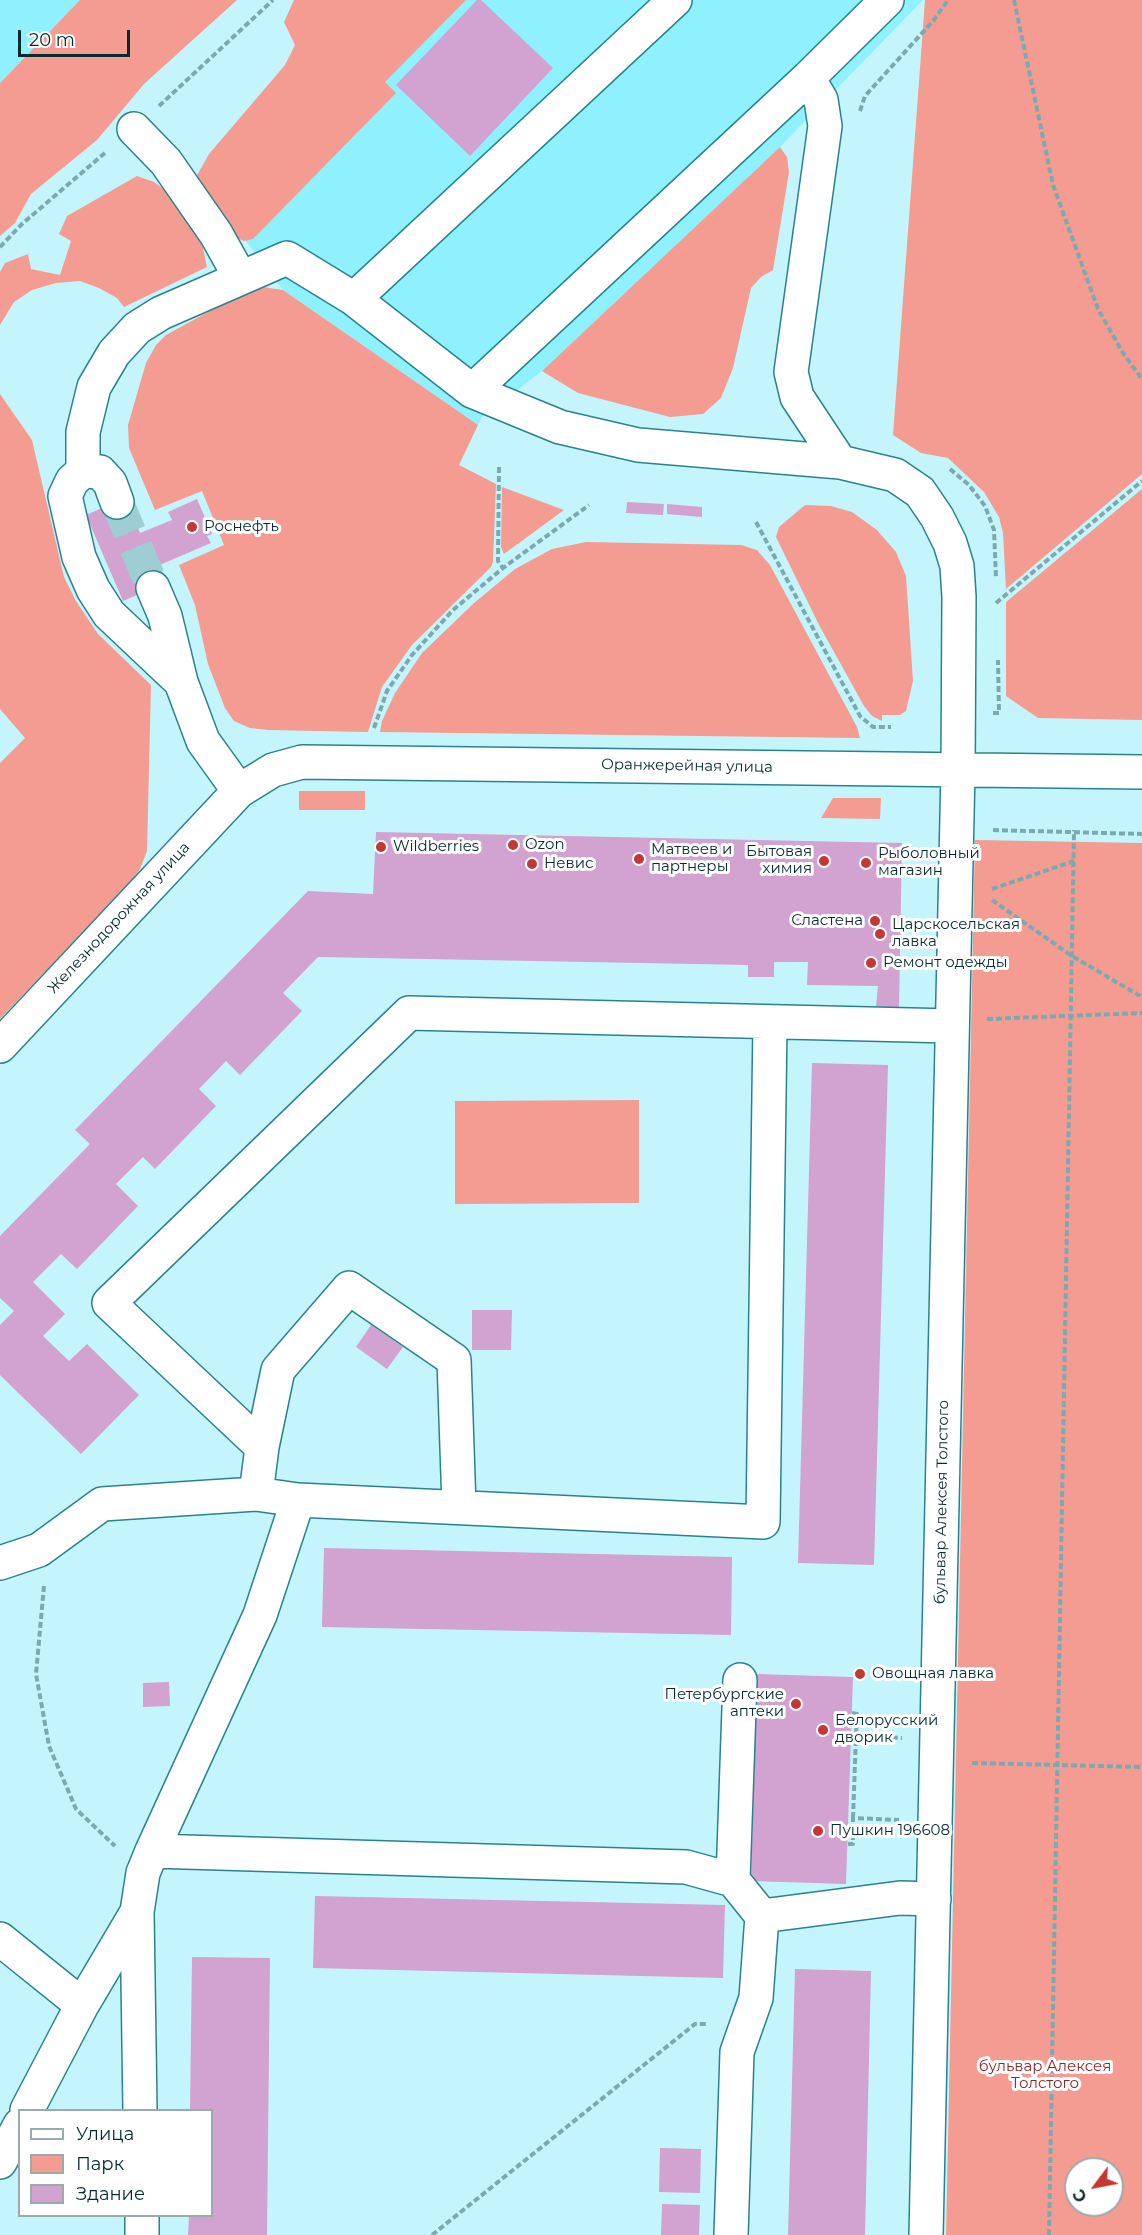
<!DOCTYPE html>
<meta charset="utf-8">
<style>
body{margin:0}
#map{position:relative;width:1142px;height:2235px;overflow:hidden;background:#c4f5fc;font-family:Montserrat,sans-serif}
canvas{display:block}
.legend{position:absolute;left:18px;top:2109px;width:195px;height:108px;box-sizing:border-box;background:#fff;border:2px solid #9baaac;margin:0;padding:8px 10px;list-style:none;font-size:18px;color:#052b30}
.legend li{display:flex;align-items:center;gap:12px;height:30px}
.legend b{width:30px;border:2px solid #9baaac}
.north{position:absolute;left:1064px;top:2157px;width:60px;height:60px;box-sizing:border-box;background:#fff;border:2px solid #9baaac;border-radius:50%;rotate:238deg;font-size:16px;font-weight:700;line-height:24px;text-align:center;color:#052b30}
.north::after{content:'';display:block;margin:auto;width:21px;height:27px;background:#c53733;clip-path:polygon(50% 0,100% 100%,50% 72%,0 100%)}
.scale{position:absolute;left:18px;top:30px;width:112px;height:27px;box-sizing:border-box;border:3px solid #052b30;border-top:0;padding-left:8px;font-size:18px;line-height:21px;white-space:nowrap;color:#052b30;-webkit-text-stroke:4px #fff;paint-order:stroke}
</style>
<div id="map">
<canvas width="1142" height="2235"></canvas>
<ul class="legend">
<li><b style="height:8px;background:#fff"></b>Улица</li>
<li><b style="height:16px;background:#f49c92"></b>Парк</li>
<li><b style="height:16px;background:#d2a2d1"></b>Здание</li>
</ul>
<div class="north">С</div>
<div class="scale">20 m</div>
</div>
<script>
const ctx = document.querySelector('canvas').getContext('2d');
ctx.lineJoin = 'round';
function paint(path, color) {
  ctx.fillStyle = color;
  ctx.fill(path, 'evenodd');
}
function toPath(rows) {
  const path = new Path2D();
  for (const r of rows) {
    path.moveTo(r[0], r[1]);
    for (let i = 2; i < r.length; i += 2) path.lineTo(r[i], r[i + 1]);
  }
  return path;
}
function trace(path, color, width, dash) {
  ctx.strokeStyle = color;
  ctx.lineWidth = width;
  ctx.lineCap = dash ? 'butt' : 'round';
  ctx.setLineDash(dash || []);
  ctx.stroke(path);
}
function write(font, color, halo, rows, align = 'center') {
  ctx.font = font + ' Montserrat,sans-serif';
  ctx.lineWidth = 6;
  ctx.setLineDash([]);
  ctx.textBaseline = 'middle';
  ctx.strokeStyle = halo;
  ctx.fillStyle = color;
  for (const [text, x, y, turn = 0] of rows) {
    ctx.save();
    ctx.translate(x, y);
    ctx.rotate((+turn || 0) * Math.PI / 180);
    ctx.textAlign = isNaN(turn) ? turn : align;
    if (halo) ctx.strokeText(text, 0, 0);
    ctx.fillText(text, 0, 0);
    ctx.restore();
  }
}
const built = toPath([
 [0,0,80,0,0,83],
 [379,0,923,0,780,147,542,371,482,417,478,425,283,290,246,241]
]);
const green = toPath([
 [80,0,237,0,144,84,97,140,31,194,15,223,0,236,0,83],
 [294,0,466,0,385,82,396,93,253,239,244,241,239,239,200,195,195,179,209,154,285,65,295,45,284,22],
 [925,0,1142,0,1142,474,1006,589,1003,533,999,517,984,492,948,458,921,453,893,435],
 [780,147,787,157,789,172,773,270,761,277,751,288,733,368,721,398,703,414,670,417,578,393,542,371],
 [137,176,154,182,175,197,199,229,207,267,124,307,117,298,99,288,80,281,56,283,32,290,14,302,0,325,0,272,5,263,28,254,31,269,60,275,71,241,59,234,67,216],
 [263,287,283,290,478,425,459,465,496,484,493,562,491,567,412,645,382,687,368,732,268,730,250,728,234,721,225,708,208,664,195,605,179,565,224,545,202,491,155,510,129,448,128,425,146,363,156,345,166,335,243,293],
 [0,394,32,440,64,577,76,601,98,634,151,685,147,851,140,869,131,882,0,1019,0,763,25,738,0,709],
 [502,487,564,510,504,554,501,547],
 [1142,489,1142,720,1038,718,1006,696,1006,602],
 [805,505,831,506,852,512,877,530,896,552,906,576,913,681,906,711,900,715,882,715,882,721,872,716,864,706,819,625,776,537,779,527],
 [586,542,741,545,757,550,770,565,857,727,860,738,380,732,382,721,395,693,422,653,474,603,515,569,552,549],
 [299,791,365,791,365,810,299,810],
 [833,798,881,798,880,819,821,818],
 [975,840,1142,843,1142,2235,946,2235],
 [1076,2169,1112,2169,1112,2205,1076,2205],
 [639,1100,639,1203,455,1204,455,1101]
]);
const building = toPath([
 [477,0,481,0,553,68,470,156,396,85],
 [125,498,140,533,172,520,168,512,197,499,212,534,207,536,211,543,155,567,162,584,123,601,86,515],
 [627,502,664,504,663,515,626,513],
 [667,504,702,507,702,517,667,514],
 [376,832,902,843,899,1009,876,1006,878,986,807,985,808,962,774,962,774,977,748,977,748,965,318,957,283,993,302,1011,240,1075,226,1061,199,1089,216,1106,155,1169,143,1157,116,1184,138,1206,77,1269,61,1254,33,1282,65,1314,43,1336,69,1361,87,1344,139,1395,81,1454,0,1375,0,1325,14,1311,0,1298,0,1236,90,1144,75,1130,308,891,373,894],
 [812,1063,888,1065,874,1565,798,1563],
 [472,1310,512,1310,511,1350,472,1350],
 [371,1325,403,1347,387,1369,356,1347],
 [324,1548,732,1557,731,1635,322,1627],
 [757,1674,853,1677,846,1884,751,1881],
 [169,1682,170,1706,143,1707,143,1683],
 [315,1896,725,1905,723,1978,313,1968],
 [192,1957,270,1958,267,2235,188,2235,189,2216,212,2216,212,2110,190,2110],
 [795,1969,871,1971,865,2235,788,2235],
 [660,2148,701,2149,700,2193,659,2192],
 [662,2204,700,2205,699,2235,661,2235]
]);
const minorTunnel = toPath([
 [117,502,153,588]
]);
const path = toPath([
 [1014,0,1053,185,1098,309,1123,353,1142,379],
 [159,106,273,0],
 [860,111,865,96,933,21,948,0],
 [0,247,22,224,106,152],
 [499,467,498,561,503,568],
 [950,469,969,485,985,506,994,530,996,578],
 [756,522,860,716,873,727,891,727],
 [996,603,1142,481],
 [993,713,999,713,998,660],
 [374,728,387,691,412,655,453,610,503,568,589,505],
 [993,830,1142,834],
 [992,889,1074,861],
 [992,900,1072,956,1142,997],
 [987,1019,1142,1013],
 [44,1586,36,1674,49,1746,76,1809,115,1846],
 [852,1713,857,1714,856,1736,902,1738],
 [972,1763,1142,1767],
 [853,1818,856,1736],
 [848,1844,853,1844,853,1818,899,1820],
 [432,2235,695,2024,708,2024],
 [1049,2235,1074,830]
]);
const minor = toPath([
 [808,78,821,100,825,126,791,372,797,397,840,462],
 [134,129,166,162,216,234,240,277],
 [354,299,675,0],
 [472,391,808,78,887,0],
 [83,471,83,432,94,387,114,353,137,328,161,313,287,258,354,299,472,391,560,427,638,445,840,462,895,475,920,492,937,517,950,543,957,566,959,597,958,770,926,2235],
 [117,502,110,483,100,472,83,471,72,481,65,496,79,557,93,589,109,614,181,682],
 [153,588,165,616,181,682,203,741,239,791],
 [0,1046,239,791,273,770,302,762,1142,772],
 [262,1447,278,1370,349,1288,454,1360,459,1506],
 [256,1494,262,1447,109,1303,409,1013,952,1026],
 [298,1500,763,1522,770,1023],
 [0,1563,39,1550,102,1504,256,1494,298,1500,260,1615,152,1851],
 [733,1880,740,1680],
 [0,1939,82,2005],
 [27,2110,82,2005,137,1912],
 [140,2110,137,1912,143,1873,152,1851,686,1867,733,1880,762,1916,900,1898,934,1899],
 [0,2162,20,2125],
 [142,2216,142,2235],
 [731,2235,737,2052,756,1998,762,1916]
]);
const markers = [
 [192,527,6,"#c53733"],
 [513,845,6,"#c53733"],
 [381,847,6,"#c53733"],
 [639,859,6,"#c53733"],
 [824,861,6,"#c53733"],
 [866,863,6,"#c53733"],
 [532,864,6,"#c53733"],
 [875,921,6,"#c53733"],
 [880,934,6,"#c53733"],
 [871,963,6,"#c53733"],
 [860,1674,6,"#c53733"],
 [796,1704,6,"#c53733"],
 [823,1730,6,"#c53733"],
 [818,1831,6,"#c53733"]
];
const poiNames = [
 ["Роснефть",204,527],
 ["Ozon",525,845],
 ["Wildberries",393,847],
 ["Матвеев и",651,850],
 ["партнеры",651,867],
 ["Бытовая",812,852,"right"],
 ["химия",812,869,"right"],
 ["Рыболовный",878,854],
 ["магазин",878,871],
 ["Невис",544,864],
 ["Сластена",863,921,"right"],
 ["Царскосельская",892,925],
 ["лавка",892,942],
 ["Ремонт одежды",883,963],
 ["Овощная лавка",872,1674],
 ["Петербургские",784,1695,"right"],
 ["аптеки",784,1712,"right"],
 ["Белорусский",835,1721],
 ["дворик",835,1738],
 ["Пушкин 196608",830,1831]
];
const streetNames = [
 ["Оранжерейная улица",687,766,1],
 ["Железнодорожная улица",119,918,-47],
 ["бульвар Алексея Толстого",942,1502,-89]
];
const parkNames = [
 ["бульвар Алексея",1045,2067],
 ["Толстого",1045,2084]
];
paint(built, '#8ff1fe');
paint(green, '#f49c92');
paint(building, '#d2a2d1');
trace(minorTunnel, '#9ecdd3', 33, [33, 16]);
trace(minor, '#28838e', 36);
trace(path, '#7ca9af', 4, [6, 3]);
trace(minor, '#fff', 33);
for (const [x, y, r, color] of markers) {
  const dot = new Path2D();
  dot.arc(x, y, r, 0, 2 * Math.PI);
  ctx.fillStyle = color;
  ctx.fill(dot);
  trace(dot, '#fff', 2);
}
write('15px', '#052b30', '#fff', poiNames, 'left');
write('15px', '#052b30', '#fff', streetNames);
write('15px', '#932421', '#fff', parkNames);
</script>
